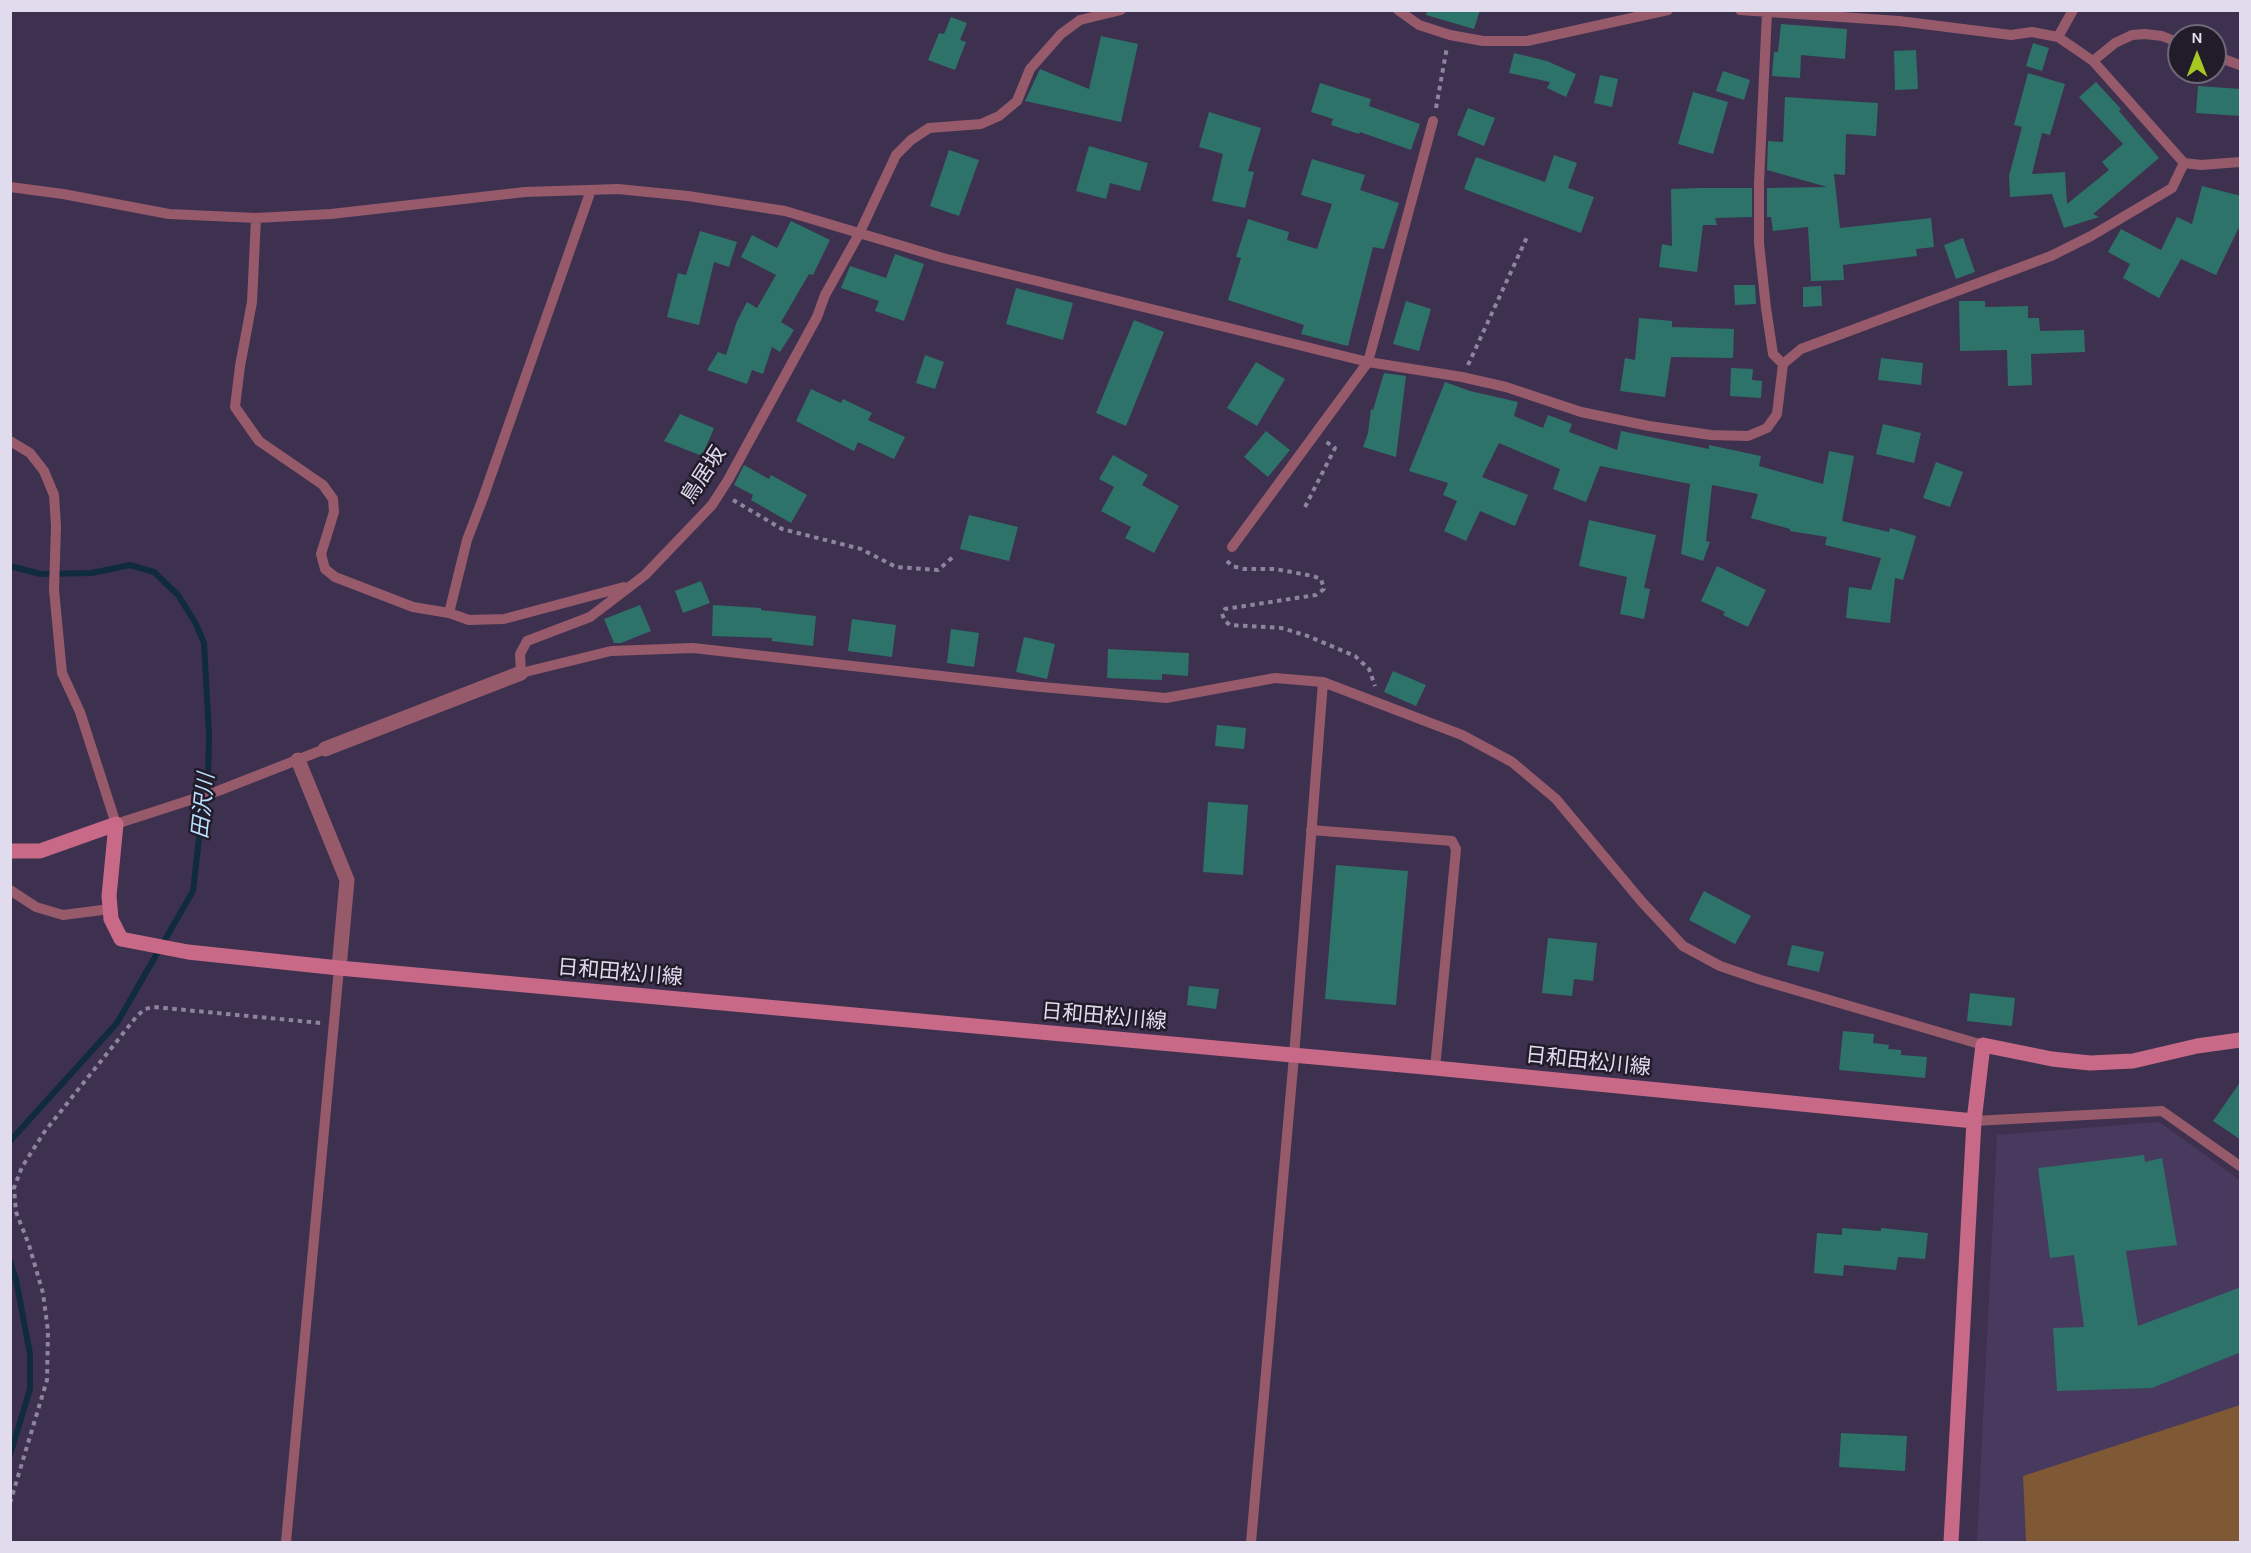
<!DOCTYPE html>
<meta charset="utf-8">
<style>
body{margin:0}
#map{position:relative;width:2251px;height:1553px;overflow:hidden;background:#3d314f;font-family:Karla,sans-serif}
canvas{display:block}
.frame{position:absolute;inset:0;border:12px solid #e1dbee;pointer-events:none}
.north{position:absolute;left:2167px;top:24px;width:60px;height:60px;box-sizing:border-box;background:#221c2a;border:2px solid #6e6878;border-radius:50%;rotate:0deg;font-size:16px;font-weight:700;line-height:24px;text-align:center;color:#e1dbee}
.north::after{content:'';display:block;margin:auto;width:21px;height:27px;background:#a5c823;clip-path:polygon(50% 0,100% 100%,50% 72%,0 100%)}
</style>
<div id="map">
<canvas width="2251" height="1553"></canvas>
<div class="frame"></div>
<div class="north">N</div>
</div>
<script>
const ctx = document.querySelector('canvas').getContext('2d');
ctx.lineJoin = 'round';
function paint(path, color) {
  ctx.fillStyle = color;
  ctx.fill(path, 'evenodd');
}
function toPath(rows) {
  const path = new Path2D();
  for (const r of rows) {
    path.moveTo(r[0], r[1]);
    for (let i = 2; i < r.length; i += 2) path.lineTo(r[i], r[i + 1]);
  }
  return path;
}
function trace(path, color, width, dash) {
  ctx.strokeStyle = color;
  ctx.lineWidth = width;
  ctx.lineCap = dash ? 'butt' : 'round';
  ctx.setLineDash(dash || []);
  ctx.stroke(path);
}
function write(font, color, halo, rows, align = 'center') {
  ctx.font = font + ' Karla,"Noto Sans JP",sans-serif';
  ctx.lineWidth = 5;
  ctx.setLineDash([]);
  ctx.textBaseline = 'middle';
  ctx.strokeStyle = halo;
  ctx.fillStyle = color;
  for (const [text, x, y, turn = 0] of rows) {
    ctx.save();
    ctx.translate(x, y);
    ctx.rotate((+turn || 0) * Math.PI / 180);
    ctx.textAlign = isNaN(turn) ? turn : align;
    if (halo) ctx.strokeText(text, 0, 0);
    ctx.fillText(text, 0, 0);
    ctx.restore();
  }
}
const built = toPath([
 [2159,1122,2240,1180,2240,1542,1977,1542,1997,1135]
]);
const green = toPath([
 [2240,1405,2240,1542,2026,1542,2023,1476]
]);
const stream = toPath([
 [10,566,41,574,92,573,130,565,154,572,178,595,195,622,204,643,209,734,208,785,199,838,193,891,117,1023,10,1141],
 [10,1261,16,1280,30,1354,30,1389,10,1455]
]);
const building = toPath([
 [1427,10,1480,10,1474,29,1426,15],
 [951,17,967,23,960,40,966,42,955,70,928,60,939,33,944,34],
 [1781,24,1847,29,1845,59,1801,55,1800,78,1772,76,1774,52,1778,52],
 [1101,36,1138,44,1121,122,1025,101,1040,69,1089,89],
 [2033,43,2049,48,2042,71,2026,66],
 [1916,50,1918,89,1895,90,1894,51],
 [1514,53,1547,61,1576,74,1566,97,1547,88,1550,82,1509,73],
 [1723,71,1750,80,1744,100,1716,91],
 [2028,73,2065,84,2050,135,2042,133,2032,174,2065,172,2067,204,2109,170,2102,162,2123,144,2079,97,2096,82,2121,109,2119,111,2159,158,2093,214,2099,217,2064,228,2052,194,2010,197,2009,176,2022,127,2014,125],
 [1600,75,1618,79,1612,107,1594,103],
 [1320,83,1371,99,1369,106,1420,124,1411,150,1360,132,1359,134,1331,125,1333,119,1311,112],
 [2198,86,2241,89,2241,116,2196,113],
 [1693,92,1728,102,1713,154,1678,144],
 [1785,97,1878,103,1876,136,1846,134,1845,175,1834,174,1840,228,1931,218,1934,247,1916,249,1917,256,1843,265,1844,280,1811,281,1808,227,1773,231,1771,217,1767,217,1767,188,1827,187,1767,170,1768,141,1783,142],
 [1468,108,1495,118,1484,146,1457,135],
 [1209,112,1261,128,1248,171,1254,172,1245,208,1212,201,1223,154,1199,147],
 [1089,146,1148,163,1140,191,1110,183,1106,199,1076,191],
 [949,150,979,160,959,216,930,206],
 [1554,155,1577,163,1568,188,1594,197,1581,233,1464,189,1476,157,1545,182],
 [1312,159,1365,175,1360,190,1399,203,1384,249,1373,247,1348,346,1301,334,1304,325,1228,300,1241,258,1236,257,1248,219,1289,232,1287,240,1317,249,1332,204,1301,195],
 [2202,186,2241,196,2241,223,2216,275,2181,259,2159,298,2123,278,2130,264,2108,252,2121,229,2161,250,2177,217,2192,224],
 [1700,188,1752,188,1752,217,1715,218,1717,225,1703,225,1697,272,1659,267,1662,244,1672,246,1671,189],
 [791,221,830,240,813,275,809,274,781,322,794,330,780,352,772,347,763,374,752,370,747,384,707,370,718,352,726,355,737,321,747,302,757,308,776,275,741,257,752,235,777,248],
 [700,231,737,242,729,267,714,262,699,325,667,317,678,273,686,275],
 [1963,238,1975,272,1956,279,1944,245],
 [895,254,924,264,904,321,875,311,879,301,841,288,850,266,886,278],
 [1734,285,1755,285,1756,304,1735,305],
 [1821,286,1822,306,1803,307,1803,287],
 [1016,288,1073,303,1063,340,1006,324],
 [1406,301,1431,309,1419,351,1393,344],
 [1959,301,1985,301,1985,307,2028,306,2028,318,2039,318,2040,331,2084,330,2085,352,2031,354,2032,385,2008,386,2007,350,1960,351],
 [1639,318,1672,321,1672,327,1734,329,1733,358,1671,357,1665,397,1620,391,1625,358,1635,360],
 [1134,320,1164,332,1126,426,1096,413],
 [925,355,944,362,935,389,916,383],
 [1881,358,1923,363,1921,385,1878,380],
 [1256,362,1285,379,1257,426,1227,408],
 [1731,368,1753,369,1752,380,1762,381,1761,398,1730,396],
 [1384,373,1406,376,1396,457,1363,447,1368,433,1371,409,1373,410],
 [1445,382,1470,391,1518,402,1514,416,1543,428,1548,415,1572,424,1569,432,1617,450,1621,431,1709,449,1709,445,1761,456,1759,466,1823,484,1829,451,1854,456,1842,521,1889,532,1890,528,1916,536,1903,580,1895,578,1890,623,1846,618,1849,587,1871,590,1881,558,1825,545,1827,537,1790,531,1790,529,1751,518,1758,494,1712,485,1706,541,1710,542,1703,561,1681,554,1690,484,1600,466,1586,502,1553,489,1560,469,1499,443,1482,477,1528,495,1515,526,1480,511,1466,541,1444,531,1457,501,1443,495,1448,483,1409,471],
 [811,389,841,403,843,399,872,413,868,420,905,437,894,459,858,442,854,451,796,421],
 [680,414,714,428,702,456,664,441],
 [1883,424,1921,433,1914,463,1876,454],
 [1266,431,1290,450,1268,477,1244,457],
 [1113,455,1148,475,1142,485,1179,506,1154,553,1125,538,1131,527,1101,511,1114,487,1099,479],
 [1936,462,1963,472,1950,507,1923,498],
 [744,465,769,479,771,475,807,495,791,523,751,500,753,495,734,485],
 [969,515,1018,527,1009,561,960,549],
 [1589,520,1656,535,1644,588,1650,589,1644,619,1620,614,1627,577,1579,566],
 [1717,566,1766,590,1748,627,1723,615,1725,612,1701,601],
 [701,581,710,603,683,613,675,591],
 [640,605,651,631,621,643,614,643,604,619],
 [713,605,761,608,761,610,816,616,813,646,772,641,772,638,712,636],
 [852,619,896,625,892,657,848,651],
 [951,629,979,633,974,667,947,663],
 [1024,637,1055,644,1047,679,1016,672],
 [1108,649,1189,653,1188,676,1162,674,1162,680,1107,678],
 [1393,671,1426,685,1416,706,1384,692],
 [1217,725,1246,728,1244,749,1215,746],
 [1208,802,1248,805,1243,875,1203,872],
 [1336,865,1408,871,1396,1005,1325,999],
 [1704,891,1751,916,1735,944,1689,920],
 [1548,938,1597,943,1593,981,1574,979,1572,996,1542,993],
 [1792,945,1824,952,1819,972,1787,965],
 [1189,986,1219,989,1216,1009,1187,1005],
 [1970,993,2015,998,2012,1026,1967,1021],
 [1843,1031,1874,1034,1873,1043,1889,1045,1888,1049,1901,1050,1901,1055,1927,1057,1925,1078,1839,1070],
 [2241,1081,2241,1140,2213,1121],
 [2144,1155,2145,1162,2162,1158,2177,1245,2126,1251,2138,1326,2241,1287,2241,1352,2152,1388,2057,1391,2053,1328,2084,1327,2074,1255,2050,1258,2038,1168],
 [1842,1228,1881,1231,1881,1228,1928,1233,1925,1259,1898,1257,1896,1270,1844,1265,1843,1276,1814,1273,1817,1233,1842,1235],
 [1841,1433,1907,1436,1905,1471,1839,1467]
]);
const path = toPath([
 [1436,108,1447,47],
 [1468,365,1528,235],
 [733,500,782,529,861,549,896,567,938,570,954,556],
 [1305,507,1335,448,1325,441],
 [1227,561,1232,566,1244,569,1275,569,1313,576,1321,579,1324,589,1316,595,1225,609,1222,614,1225,621,1230,625,1281,628,1305,635,1355,656,1369,669,1375,686],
 [10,1503,47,1380,48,1331,43,1293,29,1245,16,1212,14,1188,22,1167,45,1131,137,1016,145,1009,154,1007,321,1023]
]);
const lane = toPath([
 [1121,10,1080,20,1061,34,1030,69,1017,101,999,116,981,124,929,128,911,140,896,155,859,234,825,295,817,317,728,480,712,505,645,575,590,617,527,641,520,654,521,673,611,651,693,648,1030,686,1166,698,1275,678,1323,682,1462,735,1512,762,1556,799,1642,902,1683,946,1720,966,1761,980,1983,1045],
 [1398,10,1419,25,1450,35,1483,41,1527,41,1668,10],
 [1740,10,1899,21,2011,35,2032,32,2058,37,2093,61,2184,163,2201,165,2240,162],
 [1767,12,1759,183,1759,243,1766,308,1773,354,1783,364],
 [2058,37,2073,10],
 [2215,56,2240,65],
 [2093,61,2115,43,2132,35,2145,34,2162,36,2179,43],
 [10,187,63,194,169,214,256,218,331,214,525,192,618,189,688,196,785,211,943,258,1368,362,1462,377,1506,387,1581,412,1649,426,1711,435,1748,436,1767,428,1777,414,1783,364,1801,349,2051,256,2091,236,2172,188,2184,163],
 [256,218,252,302,240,366,235,407,259,441,323,485,333,499,334,512,321,554,325,569,335,577,413,607,449,613,469,620,504,619,624,587],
 [10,441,30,453,44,471,54,495,56,526,54,590,62,673,80,712,116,824,218,791,325,749],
 [1232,547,1368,362,1433,121],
 [449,613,467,540,483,498,591,190],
 [1311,830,1452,841,1456,849,1435,1068],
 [10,890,36,907,63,915,110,909],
 [1974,1121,2162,1111,2240,1166],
 [286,1542,339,968],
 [1251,1542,1294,1056,1323,682]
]);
const street = toPath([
 [325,749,521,673],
 [298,760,347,880,339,968]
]);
const secondary = toPath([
 [10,851,40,851,116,824,109,896,111,919,121,939,188,952,339,968,1435,1068,1974,1121],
 [1951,1542,1974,1121,1983,1045,2052,1059,2090,1063,2133,1061,2197,1046,2240,1040]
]);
const streetNames = [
 ["鳥居坂",704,475,-57],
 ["日和田松川線",620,973,5],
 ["日和田松川線",1104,1017,5],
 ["日和田松川線",1588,1062,6]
];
const waterNames = [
 ["田沢川",204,806,-84]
];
paint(built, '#48395e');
paint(green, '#7f5835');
trace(stream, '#102b3e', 6);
paint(building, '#2d7369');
trace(path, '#8d849d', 4, [4.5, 4.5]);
trace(lane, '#965a6b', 10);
trace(street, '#965a6b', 15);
trace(secondary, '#c86a87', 15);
write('21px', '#e1dbee', '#221c2a', streetNames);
write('italic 22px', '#b8dffe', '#221c2a', waterNames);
</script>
